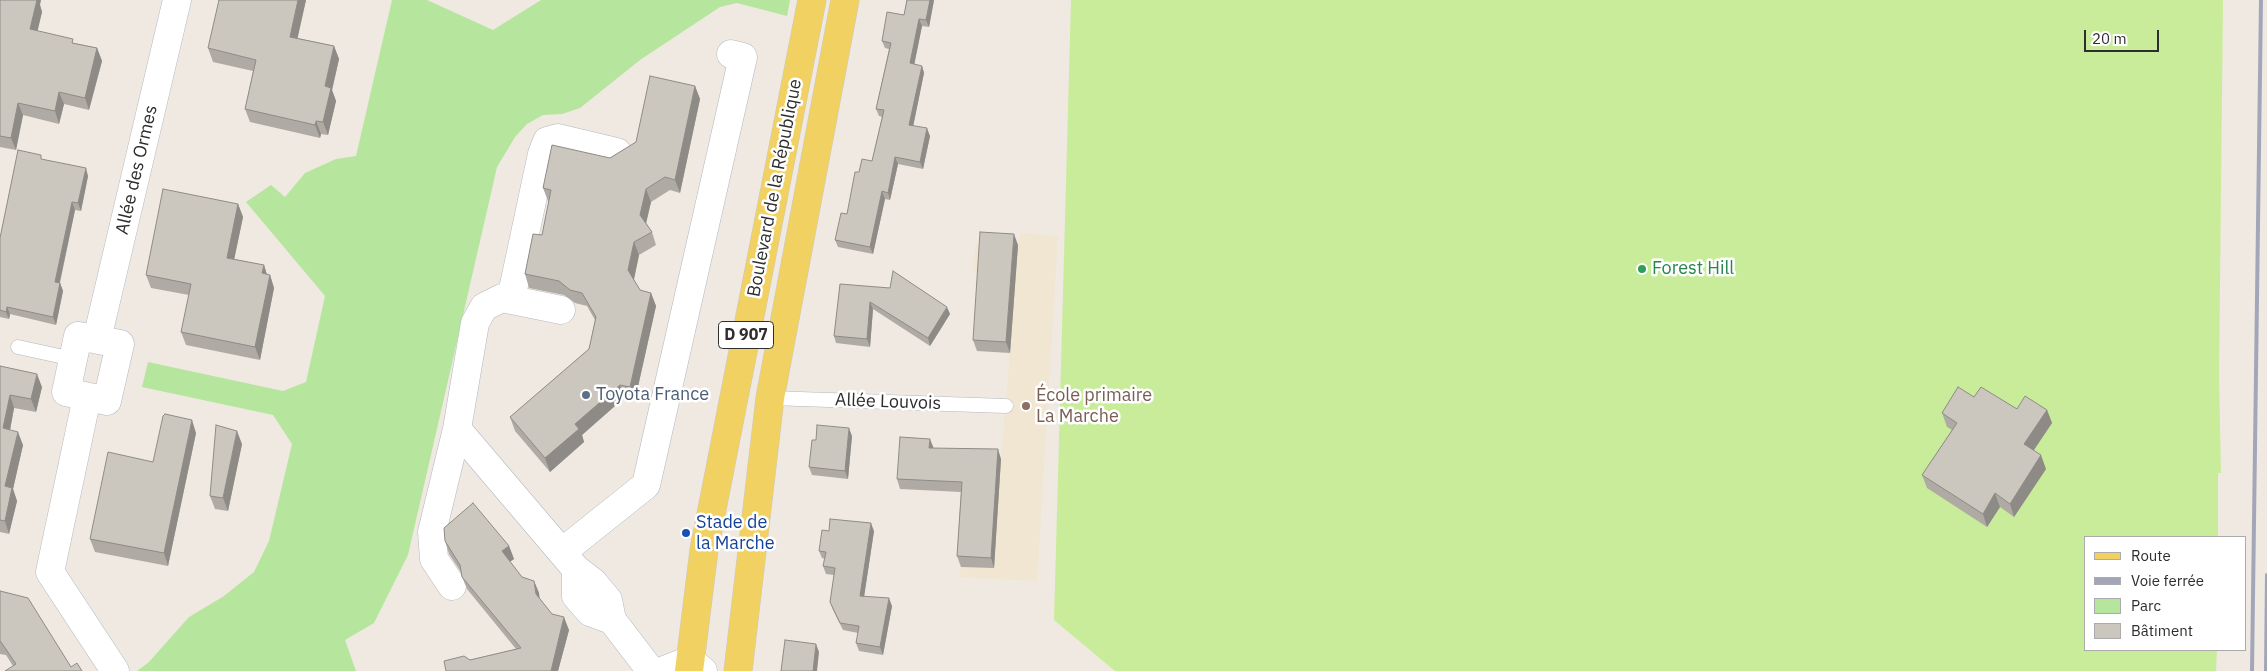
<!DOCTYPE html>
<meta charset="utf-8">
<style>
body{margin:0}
#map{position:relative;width:2267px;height:671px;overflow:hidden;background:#efe9e1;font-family:"IBM Plex Sans",sans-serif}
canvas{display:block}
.legend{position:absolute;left:2084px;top:536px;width:162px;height:115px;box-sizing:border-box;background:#fff;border:1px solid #ababab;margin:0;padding:6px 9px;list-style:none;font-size:15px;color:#2e2e2e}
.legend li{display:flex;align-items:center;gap:10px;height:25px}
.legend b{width:25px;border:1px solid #ababab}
.scale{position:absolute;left:2084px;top:30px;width:75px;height:22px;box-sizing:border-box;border:2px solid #2e2e2e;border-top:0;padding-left:6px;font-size:15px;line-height:18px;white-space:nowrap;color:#2e2e2e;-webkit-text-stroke:4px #fff;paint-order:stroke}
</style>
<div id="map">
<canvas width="2267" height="671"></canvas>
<ul class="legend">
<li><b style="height:6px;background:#f2d163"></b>Route</li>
<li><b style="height:6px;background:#a3a6b8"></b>Voie ferrée</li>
<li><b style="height:14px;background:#b6e59e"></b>Parc</li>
<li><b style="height:14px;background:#cbc7bf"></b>Bâtiment</li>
</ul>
<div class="scale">20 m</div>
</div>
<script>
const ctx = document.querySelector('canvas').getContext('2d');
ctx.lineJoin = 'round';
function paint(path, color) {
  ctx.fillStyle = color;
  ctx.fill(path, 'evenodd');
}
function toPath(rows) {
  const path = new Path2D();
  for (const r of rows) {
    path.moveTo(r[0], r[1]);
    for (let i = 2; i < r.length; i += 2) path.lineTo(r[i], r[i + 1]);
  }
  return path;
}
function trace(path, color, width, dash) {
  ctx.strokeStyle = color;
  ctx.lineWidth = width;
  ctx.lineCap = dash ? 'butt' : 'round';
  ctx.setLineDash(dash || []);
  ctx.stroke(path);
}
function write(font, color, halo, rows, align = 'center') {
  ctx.font = font + ' "IBM Plex Sans",sans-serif';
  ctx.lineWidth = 5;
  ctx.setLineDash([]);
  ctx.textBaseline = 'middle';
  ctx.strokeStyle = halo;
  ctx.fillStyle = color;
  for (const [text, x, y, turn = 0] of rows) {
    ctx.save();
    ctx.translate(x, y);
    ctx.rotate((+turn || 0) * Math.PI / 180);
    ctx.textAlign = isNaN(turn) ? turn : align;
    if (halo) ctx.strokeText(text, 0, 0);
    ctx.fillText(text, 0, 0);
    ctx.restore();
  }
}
const education = toPath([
 [1021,233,1058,236,1037,581,960,577,967,459,1001,459,1010,353,977,351,982,273,973,272,975,245,1018,245]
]);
const green = toPath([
 [392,0,427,0,493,30,541,0,790,0,787,16,737,3,720,7,640,60,580,108,562,114,543,115,527,124,515,137,497,167,408,555,374,623,345,640,356,671,137,671,149,662,189,617,224,596,254,572,269,541,292,444,273,415,142,387,148,362,283,391,306,382,325,296,246,202,271,185,285,197,305,173,336,159,356,156]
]);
const pitch = toPath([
 [1071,0,2223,0,2219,377,2221,473,2218,473,2218,537,2086,537,2086,650,2217,650,2216,671,1115,671,1054,620]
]);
const service = toPath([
 [18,347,73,359],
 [770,398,1006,406]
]);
const minor = toPath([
 [511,299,542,154,547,141,558,138,617,152],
 [561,310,502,298,484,307,475,323,457,429,576,569,593,582,608,600,612,620,651,671],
 [78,336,120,344,107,401,66,392,78,336],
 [97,339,177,0],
 [87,397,50,572,115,671],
 [562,552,646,485,743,57,731,54],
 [576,569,576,596,590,612,612,620],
 [452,586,434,559,432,532,457,429],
 [662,671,690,660,703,671]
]);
const primary = toPath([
 [689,671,704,550,812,0],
 [738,671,770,398,845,0]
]);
const rail = toPath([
 [2252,671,2261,0],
 [2266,671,2267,575]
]);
const wall = toPath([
 [0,0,40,5,42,12,37,31,74,43,97,48,102,61,89,110,64,104,59,124,23,115,16,150,0,147],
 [306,0,297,38,334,46,339,59,332,90,336,101,328,135,321,134,320,138,250,122,245,109,253,71,213,62,208,48],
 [907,0,934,0,929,27,922,26,914,64,922,66,924,73,913,126,930,136,923,169,898,164,890,200,885,199,873,254,838,247,835,240,847,214,859,172,872,161,882,117,879,116,876,109,889,49,885,48,882,41,904,15],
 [695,86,700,99,680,193,670,190,651,202,646,223,652,232,656,245,639,255,634,280,640,290,651,293,656,306,635,400,624,398,582,435,584,442,550,472,515,431,510,417,589,349,595,320,587,306,575,303,564,295,529,288,525,274,542,235,549,201,548,201,543,188,610,158,636,142],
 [43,159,88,176,81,211,75,210,60,283,63,291,56,325,10,314,9,319,0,317,0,238],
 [238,204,243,217,234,259,264,265,267,275,270,275,274,288,260,360,186,345,181,332,189,295,151,288,146,275],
 [1018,245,1010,353,977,351,973,340],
 [840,284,950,314,930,346,873,309,870,347,836,343,834,336],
 [0,366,42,387,36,412,14,408,10,430,23,445,13,489,17,501,9,534,0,532],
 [1974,397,2017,409,2047,410,2052,423,2034,450,2046,469,2014,517,2000,507,1987,527,1927,488,1922,475,1952,430,1947,427,1942,413],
 [196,433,168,566,95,552,90,539,153,462],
 [852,436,848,479,812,475,809,467,816,440],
 [242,444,228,511,215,509,210,496],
 [933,448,1001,459,994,568,961,567,957,556,961,492,900,489,897,479],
 [829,531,874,531,864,596,892,606,883,655,859,651,856,643,858,633,843,630,833,610,830,602,834,575,826,574,823,566,825,559,822,558,819,551],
 [445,541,509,546,514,559,510,562,522,577,534,581,539,593,539,598,552,614,569,630,558,671,446,671,470,660,516,649,467,589,462,577,461,572,449,554],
 [0,591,71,667,13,666,6,655,0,654]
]);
const shadedWall = toPath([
 [34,0,41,0,40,5,42,12,35,42,30,29],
 [298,0,306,0,295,50,290,37],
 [930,0,934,0,929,27,926,20],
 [919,19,922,26,913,71,910,63],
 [334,46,339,59,332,90,336,101,328,135,323,122,325,86],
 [97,48,102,61,89,110,85,98],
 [922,66,924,73,912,132,909,125],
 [695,86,700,99,680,193,675,180],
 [59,92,64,104,59,124,55,111],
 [18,103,23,115,16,150,11,138],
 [316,121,321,134,320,138,315,125],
 [927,128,930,136,923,169,920,162],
 [895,157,898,164,890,200,888,193],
 [86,168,88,176,81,211,78,203],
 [646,189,651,202,645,228,640,215],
 [882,191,885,199,873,254,870,247],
 [72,202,75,210,58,290,55,282],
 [238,204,243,217,232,270,227,258],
 [1014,234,1018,245,1010,353,1006,342],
 [634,242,639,255,633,283,628,270],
 [264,265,268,278,262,273],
 [270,275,274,288,260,360,255,347],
 [60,283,63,291,56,325,53,317],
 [651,293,656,306,635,400,630,387],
 [870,302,873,309,870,347,867,339],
 [7,307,10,314,9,319,6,312],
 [947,307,950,314,930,346,928,338],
 [37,374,42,387,36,412,31,399],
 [620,385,624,398,582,435,584,442,550,472,545,458,575,424],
 [10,395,14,408,8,441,3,428],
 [2047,410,2052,423,2029,457,2024,444],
 [192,420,196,433,168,566,164,553],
 [849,428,852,436,848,479,845,471],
 [237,431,242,444,228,511,223,498],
 [18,432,23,445,13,489,17,501,9,534,5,521,5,486],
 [930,439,934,449,929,448],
 [998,449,1001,459,994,568,991,558],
 [2041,455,2046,469,2014,517,2010,504],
 [1995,493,2000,507,1987,527,1983,514],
 [871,523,874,531,863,604,860,596],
 [509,546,514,559,506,564,502,551],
 [534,581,539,593,541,607,536,594],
 [889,598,892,606,883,655,880,647],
 [564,617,569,630,558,671,551,671],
 [816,644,819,652,817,671,813,671]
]);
const building = toPath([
 [0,0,37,0,30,29,73,39,72,43,97,48,85,98,59,92,55,111,18,103,11,138,0,136,0,0],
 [219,0,298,0,290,37,334,46,325,86,331,88,323,122,316,121,315,125,245,109,256,60,208,48,219,0],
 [907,0,930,0,926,20,919,19,910,63,922,66,909,125,927,128,920,162,895,157,888,193,882,191,870,247,835,240,841,213,847,214,855,172,859,172,862,159,872,161,884,110,876,109,891,43,882,41,887,12,904,15,907,0],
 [650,76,695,86,675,180,665,177,646,189,640,215,652,232,634,242,628,270,640,290,651,293,630,387,620,385,575,424,579,429,545,458,510,417,589,349,596,317,582,293,570,290,559,281,525,274,533,234,542,235,551,190,543,188,552,145,610,158,636,142,650,76],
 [18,150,41,155,41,159,86,168,78,203,72,202,55,282,60,283,53,317,7,307,6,312,0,310,0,238,18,150],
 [163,189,238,204,227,258,264,265,262,273,270,275,255,347,181,332,191,284,146,275,163,189],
 [980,232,1014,234,1006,342,973,340,980,232],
 [893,271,947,307,928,338,870,302,867,339,834,336,840,284,890,288,893,271],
 [0,366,37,374,31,399,10,395,3,428,18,432,5,486,12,488,5,521,0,520,0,366],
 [1958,387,1974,397,1981,387,2017,409,2025,396,2047,410,2024,444,2041,455,2010,504,1995,493,1983,514,1922,475,1957,423,1942,413,1958,387],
 [165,414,192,420,164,553,90,539,108,452,153,462,163,416,165,414],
 [216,425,237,431,223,498,210,496,216,425],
 [817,425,849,428,845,471,809,467,812,440,816,440,817,425],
 [900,437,930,439,929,448,998,449,991,558,957,556,962,482,897,479,900,437],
 [473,503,509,546,502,551,522,577,534,581,536,594,552,614,564,617,551,671,446,671,444,661,464,656,470,660,521,648,462,577,460,565,445,541,444,528,473,503],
 [830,519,871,523,860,596,889,598,880,647,856,643,859,626,840,623,830,602,835,568,823,566,826,552,819,551,822,530,829,531,830,519],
 [0,591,28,598,71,667,77,663,82,671,5,671,16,664,1,642,0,641,0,591],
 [785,640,816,644,813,671,781,671,785,640]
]);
const markers = [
 [1642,269,5,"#2e9e5b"],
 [586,395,5,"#5c6f8a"],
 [1026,406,5,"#8d6e63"],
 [686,533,5,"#1a4fb4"]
];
const shields = [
 [746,335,55]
];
const shieldNames = [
 ["D 907",746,335]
];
const streetNames = [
 ["Allée des Ormes",137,170,-77],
 ["Boulevard de la République",775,188,-79],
 ["Allée Louvois",888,402,2]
];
const leisureNames = [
 ["Forest Hill",1652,269]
];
const serviceNames = [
 ["Toyota France",596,395]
];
const educationNames = [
 ["École primaire",1036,396],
 ["La Marche",1036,417]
];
const transitNames = [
 ["Stade de",696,523],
 ["la Marche",696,544]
];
paint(education, '#f0e6d1');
paint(green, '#b6e59e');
paint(pitch, '#c9ec9a');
trace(service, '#b4b7c1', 15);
trace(minor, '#b4b7c1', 29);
trace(primary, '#c9c9c9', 29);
trace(service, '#fff', 14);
trace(minor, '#fff', 28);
trace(primary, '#f2d163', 28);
trace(rail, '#a3a6b8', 4);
paint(wall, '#afaba4');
paint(shadedWall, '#8e8b86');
paint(building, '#cbc7bf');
trace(building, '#8e8b86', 1);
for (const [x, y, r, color] of markers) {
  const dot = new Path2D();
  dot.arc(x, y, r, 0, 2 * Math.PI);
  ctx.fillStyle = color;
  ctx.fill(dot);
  trace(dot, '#fff', 2);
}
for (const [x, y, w] of shields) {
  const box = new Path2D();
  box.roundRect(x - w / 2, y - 13.5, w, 27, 4);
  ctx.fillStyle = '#fff';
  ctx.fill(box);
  trace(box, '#2e2e2e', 1);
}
write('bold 16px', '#2e2e2e', null, shieldNames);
write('18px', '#2e2e2e', '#fff', streetNames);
write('18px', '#27864d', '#fff', leisureNames, 'left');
write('18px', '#4e5e75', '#fff', serviceNames, 'left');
write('18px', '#785e54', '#fff', educationNames, 'left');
write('18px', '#164399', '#fff', transitNames, 'left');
</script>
